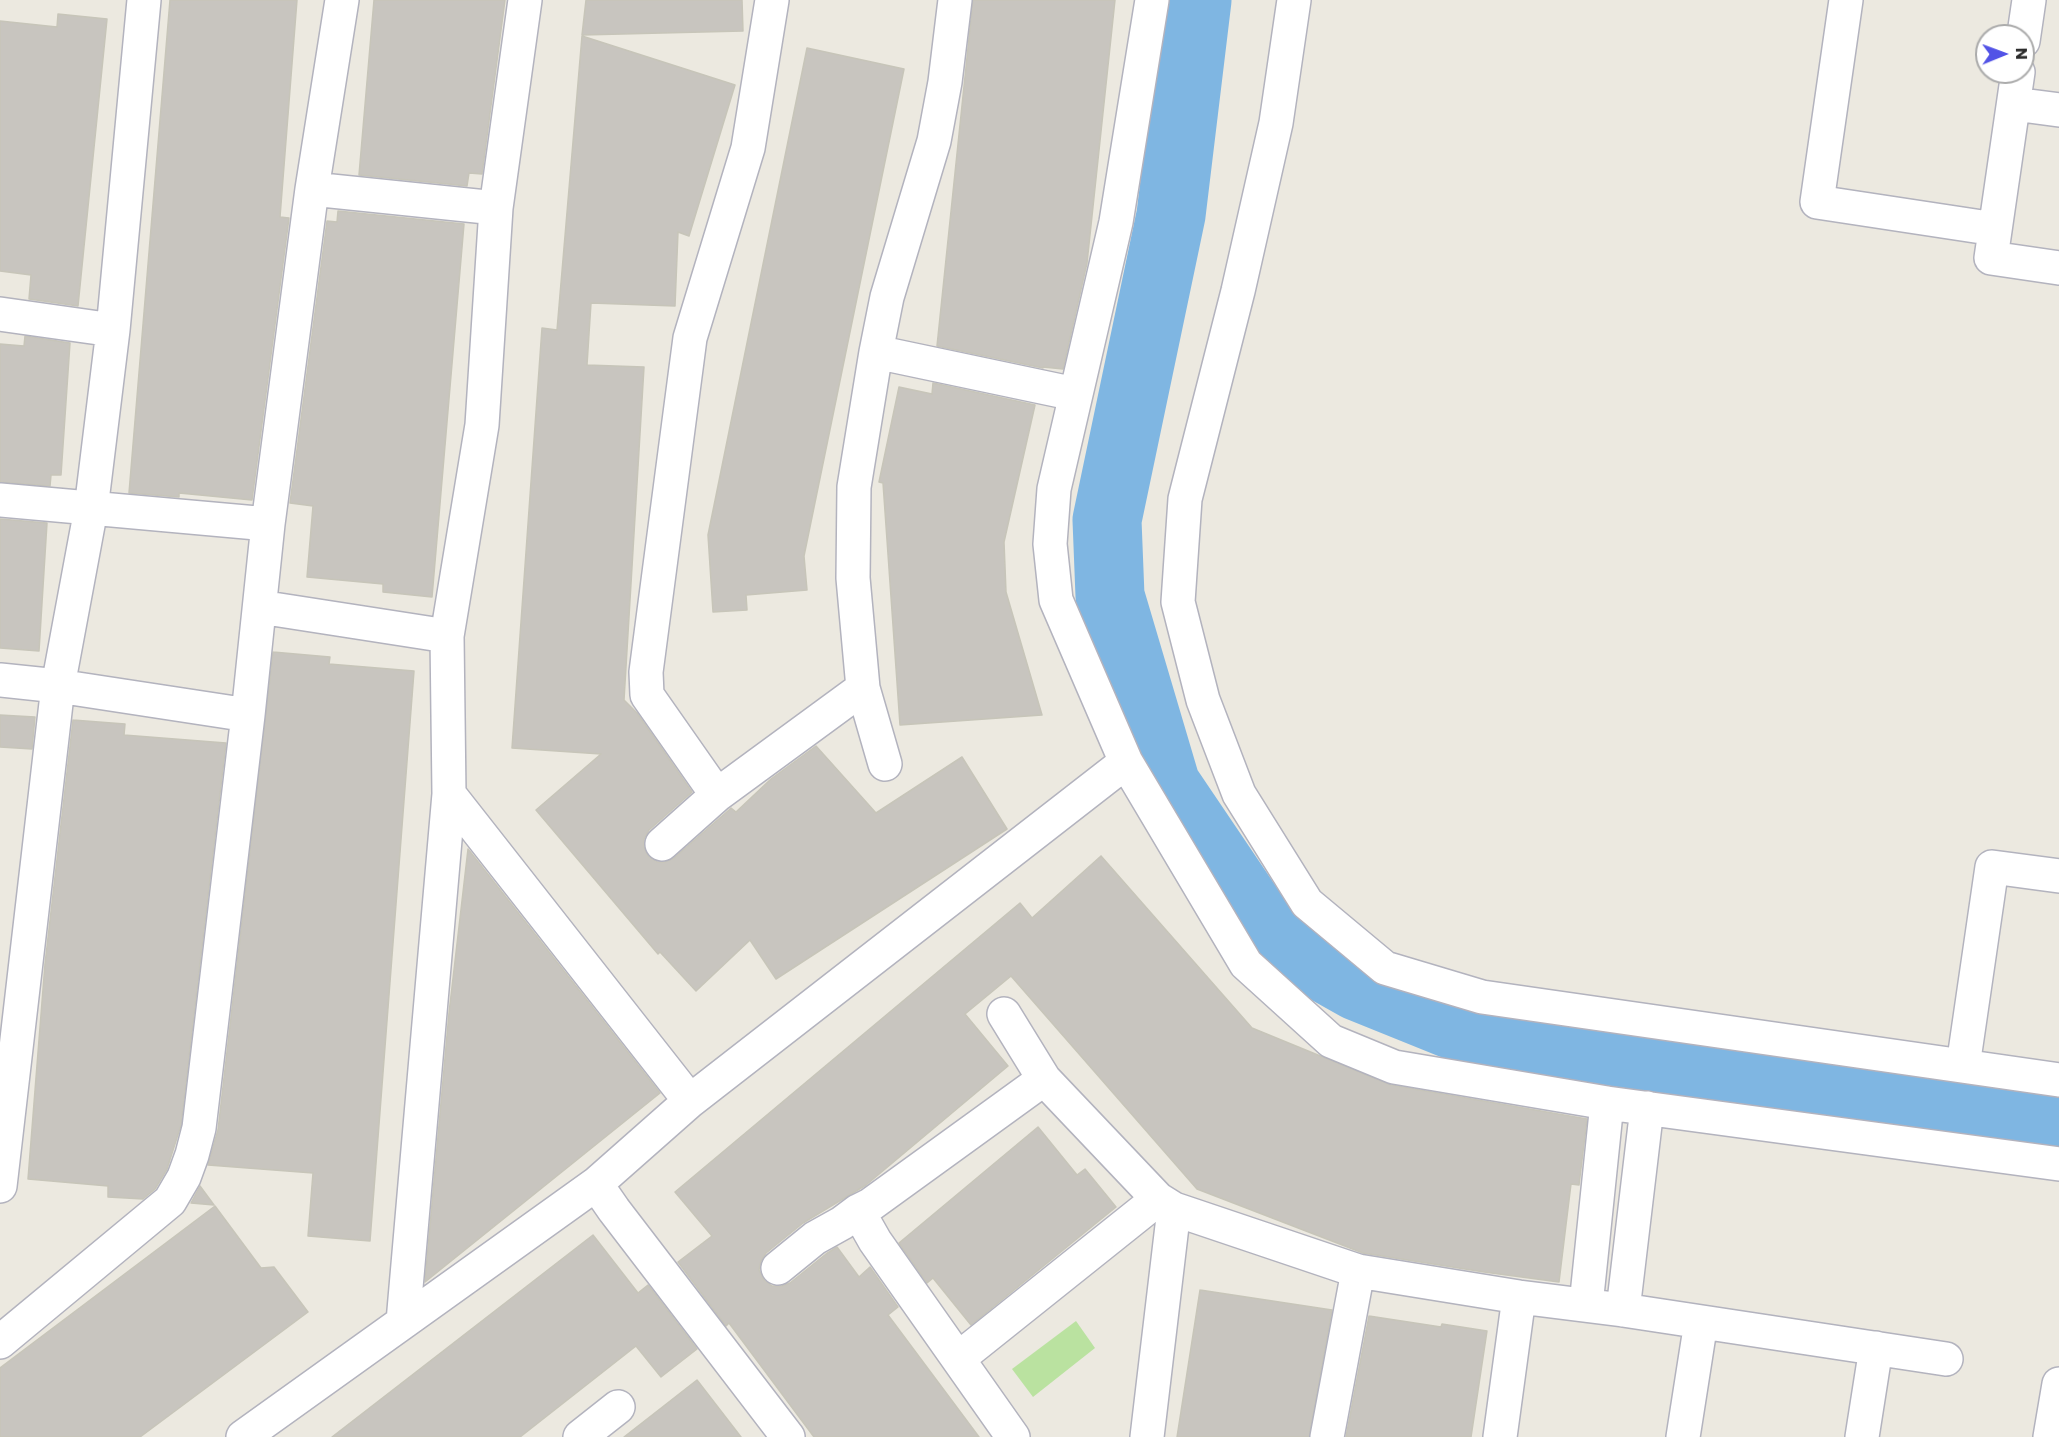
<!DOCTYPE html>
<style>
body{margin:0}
#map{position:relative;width:2059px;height:1437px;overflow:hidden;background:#ece9e0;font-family:Poppins,sans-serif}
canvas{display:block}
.north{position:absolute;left:1975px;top:24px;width:60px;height:60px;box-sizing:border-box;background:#fff;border:2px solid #ababab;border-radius:50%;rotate:89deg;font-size:16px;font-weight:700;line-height:24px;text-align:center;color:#2c2c2c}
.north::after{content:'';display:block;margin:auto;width:21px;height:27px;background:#5253e6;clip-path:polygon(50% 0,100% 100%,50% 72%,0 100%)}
</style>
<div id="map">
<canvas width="2059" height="1437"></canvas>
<div class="north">N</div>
</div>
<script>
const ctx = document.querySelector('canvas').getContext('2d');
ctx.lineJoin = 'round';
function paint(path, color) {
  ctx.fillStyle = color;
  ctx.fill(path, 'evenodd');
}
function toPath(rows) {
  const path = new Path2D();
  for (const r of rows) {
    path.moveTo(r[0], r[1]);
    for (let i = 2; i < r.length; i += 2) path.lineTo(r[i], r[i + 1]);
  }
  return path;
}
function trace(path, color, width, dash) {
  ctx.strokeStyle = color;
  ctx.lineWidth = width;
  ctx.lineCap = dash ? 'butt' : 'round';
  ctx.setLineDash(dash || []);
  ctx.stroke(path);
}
const pitch = toPath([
 [1076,1321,1095,1348,1033,1397,1012,1369]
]);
const river = toPath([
 [1197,0,1171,215,1107,520,1110,596,1166,785,1268,936,1357,986,1466,1030,2059,1116]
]);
const building = toPath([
 [170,0,297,0,280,217,289,218,252,500,179,493,179,497,129,493,170,0],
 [374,0,505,0,482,174,469,173,467,186,359,175,374,0],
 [586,0,742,0,743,31,582,35,586,0],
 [973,0,1115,0,1087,263,1063,369,1043,367,1043,368,937,346,973,0],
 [58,14,107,19,78,306,29,299,31,275,0,271,0,21,57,27,58,14],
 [582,36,735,85,689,236,678,232,675,306,591,303,587,365,644,367,624,700,637,713,692,792,649,830,644,839,644,847,648,856,657,862,665,862,674,858,729,810,731,808,736,812,771,779,816,746,876,813,962,757,1007,829,776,979,750,940,696,991,660,952,658,954,536,810,601,754,512,748,542,328,557,330,582,36],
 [807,48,904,69,804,556,807,590,746,595,747,610,713,612,708,535,807,48],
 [338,211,464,224,432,597,383,592,383,584,307,577,313,506,290,503,327,221,337,222,338,211],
 [25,336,70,343,61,475,51,475,50,486,0,482,0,344,24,346,25,336],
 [933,383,1035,405,1004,542,1006,592,1042,715,900,725,883,483,879,482,899,387,932,394,933,383],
 [0,519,47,523,39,651,0,648,0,519],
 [273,652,330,657,329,664,414,671,370,1241,308,1236,313,1173,208,1165,218,1130,273,652],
 [0,715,35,717,32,749,0,747,0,715],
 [73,720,125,724,124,735,226,743,181,1125,167,1169,155,1189,143,1199,108,1197,108,1186,28,1179,45,964,73,720],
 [468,849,660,1093,425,1282,449,1013,468,849],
 [1101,856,1252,1028,1391,1085,1587,1119,1579,1185,1571,1184,1559,1282,1484,1272,1363,1253,1197,1189,1011,976,965,1014,1008,1066,866,1185,803,1223,766,1253,761,1261,759,1270,764,1280,772,1286,782,1286,790,1283,826,1254,837,1247,859,1277,870,1267,898,1307,888,1315,979,1437,814,1437,729,1323,726,1326,678,1262,712,1236,675,1192,1020,903,1032,918,1101,856],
 [1038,1127,1077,1175,1085,1169,1116,1207,971,1325,933,1278,927,1283,899,1243,1038,1127],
 [200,1186,214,1205,191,1203,200,1186],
 [215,1206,261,1268,274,1267,308,1312,140,1437,0,1437,0,1368,215,1206],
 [593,1235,638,1293,648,1285,697,1349,661,1377,636,1346,520,1437,332,1437,593,1235],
 [1200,1290,1332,1310,1309,1437,1177,1437,1200,1290],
 [1369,1316,1441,1327,1442,1324,1487,1331,1471,1437,1346,1437,1369,1316],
 [697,1380,741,1437,624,1437,697,1380]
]);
const street = toPath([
 [144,0,113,330,91,509,58,686,248,715],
 [1152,0,1116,222,1054,489,1050,544,1056,600,1126,762,1246,964,1331,1041,1394,1067,1607,1103,2059,1164],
 [1294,0,1276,123,1238,291,1185,499,1178,602,1203,700,1239,794,1307,903,1385,968,1482,997,2059,1080],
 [1846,0,1817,202,1995,229],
 [2023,41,2029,0],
 [2018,72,1991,258,2059,268],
 [2014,104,2059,110],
 [312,189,496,208],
 [0,314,113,330],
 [876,352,1075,394],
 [0,500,268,524],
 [260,607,447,636],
 [0,680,58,686,0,1186],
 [885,764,863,688,853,578,854,487,876,352,887,297,934,141,945,82,955,0],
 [449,794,690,1101],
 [717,795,647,695,646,672,690,338,748,148,772,0],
 [662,844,717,795,863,688],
 [1004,1014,1044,1079,1158,1199,1174,1209,1358,1271,1519,1297,1623,1310,1946,1359],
 [1963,1066,1992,867,2059,876],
 [596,1184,614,1210,788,1437],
 [778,1268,815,1238,842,1223,858,1211],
 [1586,1305,1607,1103],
 [1623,1310,1647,1108],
 [403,1322,449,794,447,636,482,425,496,208,525,0],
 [0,1342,170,1201,184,1177,192,1155,199,1128,248,715,268,524,312,189,342,0],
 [959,1358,1158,1199],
 [243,1437,596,1184,690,1101,1126,762],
 [580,1437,618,1407],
 [1013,1437,875,1241,858,1211,870,1205,1044,1079],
 [1147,1437,1174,1209],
 [1327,1437,1358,1271],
 [1500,1437,1519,1297],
 [1683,1437,1701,1322],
 [1862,1437,1876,1348],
 [2050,1437,2059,1384]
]);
paint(pitch, '#bae2a0');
trace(river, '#7fb6e2', 69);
paint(building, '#c8c5bf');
trace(building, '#c7c5b9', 1.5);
trace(street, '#b3b3be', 36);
trace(street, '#fff', 33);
</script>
